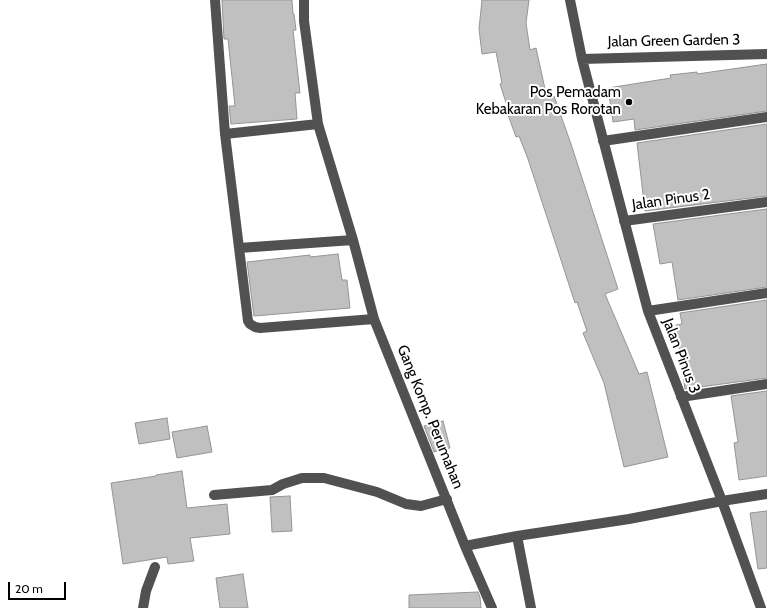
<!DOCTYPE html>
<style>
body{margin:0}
#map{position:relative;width:767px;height:608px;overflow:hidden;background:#fff;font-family:Cabin,sans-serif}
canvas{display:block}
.scale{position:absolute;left:8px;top:582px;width:58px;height:18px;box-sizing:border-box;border:2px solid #000;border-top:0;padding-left:5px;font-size:12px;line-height:14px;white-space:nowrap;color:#000;-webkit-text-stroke:3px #fff;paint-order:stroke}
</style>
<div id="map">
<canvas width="767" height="608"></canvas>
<div class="scale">20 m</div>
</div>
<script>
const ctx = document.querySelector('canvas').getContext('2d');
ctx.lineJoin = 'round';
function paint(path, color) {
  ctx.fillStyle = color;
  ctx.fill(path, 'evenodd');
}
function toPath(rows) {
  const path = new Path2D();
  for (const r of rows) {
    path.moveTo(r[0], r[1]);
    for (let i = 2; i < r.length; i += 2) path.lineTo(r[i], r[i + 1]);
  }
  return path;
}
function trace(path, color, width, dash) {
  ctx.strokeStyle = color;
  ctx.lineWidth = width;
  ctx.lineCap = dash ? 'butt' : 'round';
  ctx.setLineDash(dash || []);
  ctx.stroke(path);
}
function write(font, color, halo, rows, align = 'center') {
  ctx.font = font + ' Cabin,sans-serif';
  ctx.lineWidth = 4;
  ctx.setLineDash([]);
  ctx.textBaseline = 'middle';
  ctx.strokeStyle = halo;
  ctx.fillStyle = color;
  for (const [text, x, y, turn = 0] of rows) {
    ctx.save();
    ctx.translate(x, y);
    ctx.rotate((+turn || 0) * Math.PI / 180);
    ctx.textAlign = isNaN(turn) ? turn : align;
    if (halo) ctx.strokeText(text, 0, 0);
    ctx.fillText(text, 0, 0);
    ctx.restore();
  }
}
const building = toPath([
 [222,0,292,0,293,14,294,14,296,30,293,30,300,93,295,93,297,119,231,124,229,106,235,106,228,39,224,39,222,0],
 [482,0,529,0,526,23,530,50,536,48,547,98,554,96,571,144,618,289,605,294,639,374,647,372,668,457,624,467,604,383,583,333,587,331,577,302,575,303,528,159,519,136,516,137,507,112,509,112,500,84,502,83,496,52,482,54,479,29,482,0],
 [767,64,767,111,635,130,634,119,613,122,608,88,671,78,670,75,697,72,697,74,767,64],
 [767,124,767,196,645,211,637,143,767,124],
 [767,209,767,287,678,300,672,262,660,264,653,224,767,209],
 [338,254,342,280,347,280,350,308,254,316,247,262,310,255,310,257,338,254],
 [767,300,767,378,685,389,676,325,682,324,680,313,767,300],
 [767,391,767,476,739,480,734,443,738,442,731,396,767,391],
 [167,418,170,439,139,444,135,423,167,418],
 [443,421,450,448,434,452,424,426,443,421],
 [207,426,212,452,177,458,172,432,207,426],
 [182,471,187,508,227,504,230,534,190,538,194,561,168,564,167,557,123,564,111,483,156,476,156,475,182,471],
 [290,496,292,531,272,532,270,497,290,496],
 [767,511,767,568,758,569,750,513,767,511],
 [243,574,248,608,220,608,216,578,243,574],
 [478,592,480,597,481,608,409,608,409,595,478,592]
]);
const minor = toPath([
 [215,0,225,134,318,124],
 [304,0,304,21,318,124,353,240,374,319,465,546,492,608],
 [570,0,582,59,648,311,722,501,761,608],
 [582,59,767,54],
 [225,134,248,321,250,324,255,327,260,328,374,319],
 [603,141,767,117],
 [624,221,767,202],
 [239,248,353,240],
 [648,311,767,293],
 [681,397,767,384],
 [214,495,272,490,283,484,302,478,324,478,377,492,406,504,421,506,447,499],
 [517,536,531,608],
 [465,546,517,536,629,519,722,501,767,494],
 [143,608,146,591,155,567]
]);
const markers = [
 [629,102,4,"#000"]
];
const streetNames = [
 ["Jalan Green Garden 3",674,41,-1],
 ["Jalan Pinus 2",671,200,-8],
 ["Jalan Pinus 3",681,356,69],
 ["Gang Komp. Perumahan",430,417,68]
];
const poiNames = [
 ["Pos Pemadam",621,93],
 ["Kebakaran Pos Rorotan",621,110]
];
paint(building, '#c0c0c0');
trace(building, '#959595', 1);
trace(minor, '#515151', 10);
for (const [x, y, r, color] of markers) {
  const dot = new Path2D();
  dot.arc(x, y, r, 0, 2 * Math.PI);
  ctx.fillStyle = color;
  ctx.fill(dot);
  trace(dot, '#fff', 1.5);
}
write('15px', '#000', '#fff', streetNames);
write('15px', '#000', '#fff', poiNames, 'right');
</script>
